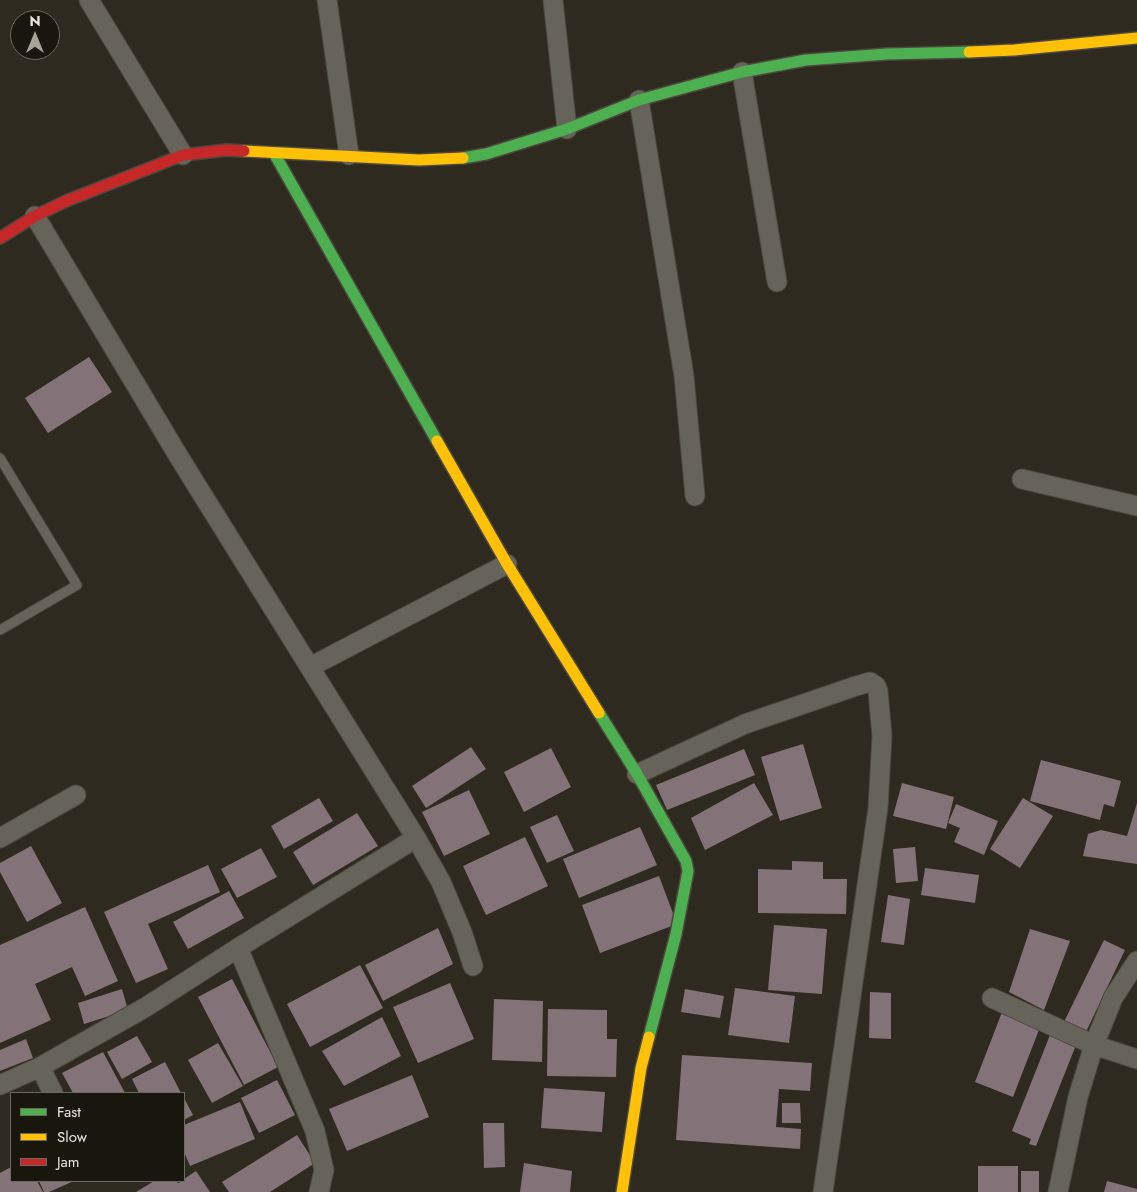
<!DOCTYPE html>
<style>
body{margin:0}
#map{position:relative;width:1137px;height:1192px;overflow:hidden;background:#2f2a1f;font-family:Jost,sans-serif}
canvas{display:block}
.legend{position:absolute;left:10px;top:1092px;width:175px;height:90px;box-sizing:border-box;background:#19160d;border:1px solid #6c695e;margin:0;padding:6px 9px;list-style:none;font-size:15px;color:#e9e5d8}
.legend li{display:flex;align-items:center;gap:10px;height:25px}
.legend b{width:25px;border:1px solid #6c695e}
.north{position:absolute;left:10px;top:10px;width:50px;height:50px;box-sizing:border-box;background:#19160d;border:1px solid #6c695e;border-radius:50%;rotate:0deg;font-size:14px;font-weight:700;line-height:20px;text-align:center;color:#e9e5d8}
.north::after{content:'';display:block;margin:auto;width:18px;height:22px;background:#a8a497;clip-path:polygon(50% 0,100% 100%,50% 72%,0 100%)}
</style>
<div id="map">
<canvas width="1137" height="1192"></canvas>
<ul class="legend">
<li><b style="height:6px;background:#4caf50"></b>Fast</li>
<li><b style="height:6px;background:#ffc107"></b>Slow</li>
<li><b style="height:6px;background:#c62828"></b>Jam</li>
</ul>
<div class="north">N</div>
</div>
<script>
const ctx = document.querySelector('canvas').getContext('2d');
ctx.lineJoin = 'round';
function paint(path, color) {
  ctx.fillStyle = color;
  ctx.fill(path, 'evenodd');
}
function toPath(rows) {
  const path = new Path2D();
  for (const r of rows) {
    path.moveTo(r[0], r[1]);
    for (let i = 2; i < r.length; i += 2) path.lineTo(r[i], r[i + 1]);
  }
  return path;
}
function trace(path, color, width, dash) {
  ctx.strokeStyle = color;
  ctx.lineWidth = width;
  ctx.lineCap = dash ? 'butt' : 'round';
  ctx.setLineDash(dash || []);
  ctx.stroke(path);
}
const building = toPath([
 [89,357,112,392,48,433,25,398],
 [803,744,822,808,780,821,761,757],
 [471,747,486,769,426,808,412,786],
 [551,748,571,787,524,812,504,772],
 [744,749,755,775,667,810,656,785],
 [1041,760,1121,781,1114,807,1104,804,1100,820,1030,801],
 [754,783,773,815,705,850,691,818],
 [902,783,954,797,946,829,893,816],
 [469,790,490,834,444,856,422,812],
 [319,798,333,821,284,849,271,826],
 [1023,798,1053,816,1020,868,990,849],
 [1137,803,1137,864,1083,856,1088,834,1101,830,1127,836],
 [956,804,998,821,984,855,954,842,960,828,948,823],
 [357,813,378,846,313,885,293,852],
 [557,815,574,851,547,863,530,827],
 [640,827,657,865,579,898,563,859],
 [525,837,548,886,486,915,463,866],
 [31,846,62,903,27,922,0,872,0,863],
 [915,847,918,881,896,883,893,849],
 [261,848,277,877,237,898,221,869],
 [792,861,823,862,823,879,847,879,846,914,758,913,758,869,792,870],
 [208,865,220,892,148,924,168,969,136,983,104,912],
 [925,868,979,875,975,903,921,895],
 [659,876,677,924,600,953,582,905],
 [229,891,244,918,188,949,173,922],
 [888,895,910,899,904,945,881,942],
 [85,907,118,981,85,996,72,967,35,984,51,1020,0,1043,0,945],
 [774,925,827,929,822,994,768,990],
 [438,928,453,964,383,1001,365,965],
 [1030,929,1070,941,1044,1010,1009,992],
 [1104,940,1125,950,1085,1034,1063,1024],
 [360,965,383,1008,310,1047,287,1004],
 [232,979,278,1067,244,1085,198,997],
 [450,983,474,1039,418,1063,393,1007],
 [735,988,795,996,789,1043,728,1035],
 [122,989,128,1010,84,1024,78,1003],
 [685,989,724,996,720,1018,681,1012],
 [870,992,891,993,891,1039,869,1038],
 [494,999,543,1001,542,1062,492,1060],
 [1004,1007,1042,1022,1013,1097,975,1082],
 [548,1009,607,1010,607,1039,617,1039,616,1077,547,1076],
 [382,1017,401,1056,344,1086,322,1051],
 [1050,1035,1076,1045,1036,1146,1029,1144,1031,1139,1012,1131],
 [137,1036,152,1062,122,1079,107,1052],
 [26,1039,33,1058,0,1071,0,1050],
 [218,1043,243,1086,212,1103,188,1060],
 [103,1052,125,1093,73,1093,62,1073],
 [682,1055,812,1063,810,1091,779,1089,776,1127,801,1129,800,1149,676,1140],
 [165,1062,181,1093,139,1093,132,1079],
 [412,1075,429,1117,347,1151,329,1109],
 [277,1080,295,1115,259,1133,241,1098],
 [544,1088,605,1092,602,1132,541,1128],
 [184,1098,193,1115,184,1120],
 [240,1102,255,1139,190,1166,184,1152,184,1125],
 [782,1103,800,1103,801,1123,782,1123],
 [483,1123,504,1123,505,1167,484,1168],
 [297,1135,315,1163,270,1192,229,1192,222,1182],
 [524,1163,572,1171,570,1192,520,1192],
 [978,1166,1018,1166,1018,1192,978,1192],
 [11,1167,11,1181,37,1181,43,1192,0,1192,0,1173],
 [196,1171,210,1192,136,1192,154,1181,176,1181,178,1183,184,1181,184,1179],
 [1021,1171,1039,1171,1039,1192,1021,1192],
 [39,1181,74,1181,49,1192,44,1192],
 [1107,1181,1137,1189,1137,1192,1104,1192]
]);
const lane = toPath([
 [0,458,77,585,0,630]
]);
const street = toPath([
 [89,0,183,155],
 [327,0,349,155],
 [553,0,567,129],
 [742,72,777,282],
 [639,100,684,376,695,496],
 [35,216,179,457,416,838,441,882,462,932,473,966],
 [1022,479,1137,506],
 [310,667,507,564],
 [637,774,745,724,856,686,870,682,876,686,878,691,882,736,878,808,823,1192],
 [0,838,76,795],
 [238,948,315,1131,324,1170,319,1192],
 [992,998,1094,1045,1137,1059],
 [40,1067,53,1093],
 [0,1085,40,1067,146,1007,238,948,416,838],
 [1058,1192,1078,1097,1094,1045,1113,998,1137,961]
]);
const fast = toPath([
 [274,153,437,441],
 [463,158,486,154,567,129,639,100,742,72,806,60,887,54,969,52],
 [599,713,637,774,686,861,688,871,676,934,649,1037]
]);
const slow = toPath([
 [969,52,1014,50,1137,38],
 [244,151,419,160,463,158],
 [437,441,507,564,599,713],
 [622,1192,641,1068,649,1037]
]);
const jam = toPath([
 [0,238,35,216,66,201,183,155,226,150,244,151]
]);
paint(building, '#837378');
trace(lane, '#4c483f', 11);
trace(street, '#4c483f', 21);
trace(fast, '#4c483f', 14);
trace(slow, '#4c483f', 14);
trace(jam, '#4c483f', 14);
trace(lane, '#66635a', 9);
trace(street, '#66635a', 19);
trace(fast, '#4caf50', 11);
trace(slow, '#ffc107', 11);
trace(jam, '#c62828', 11);
</script>
